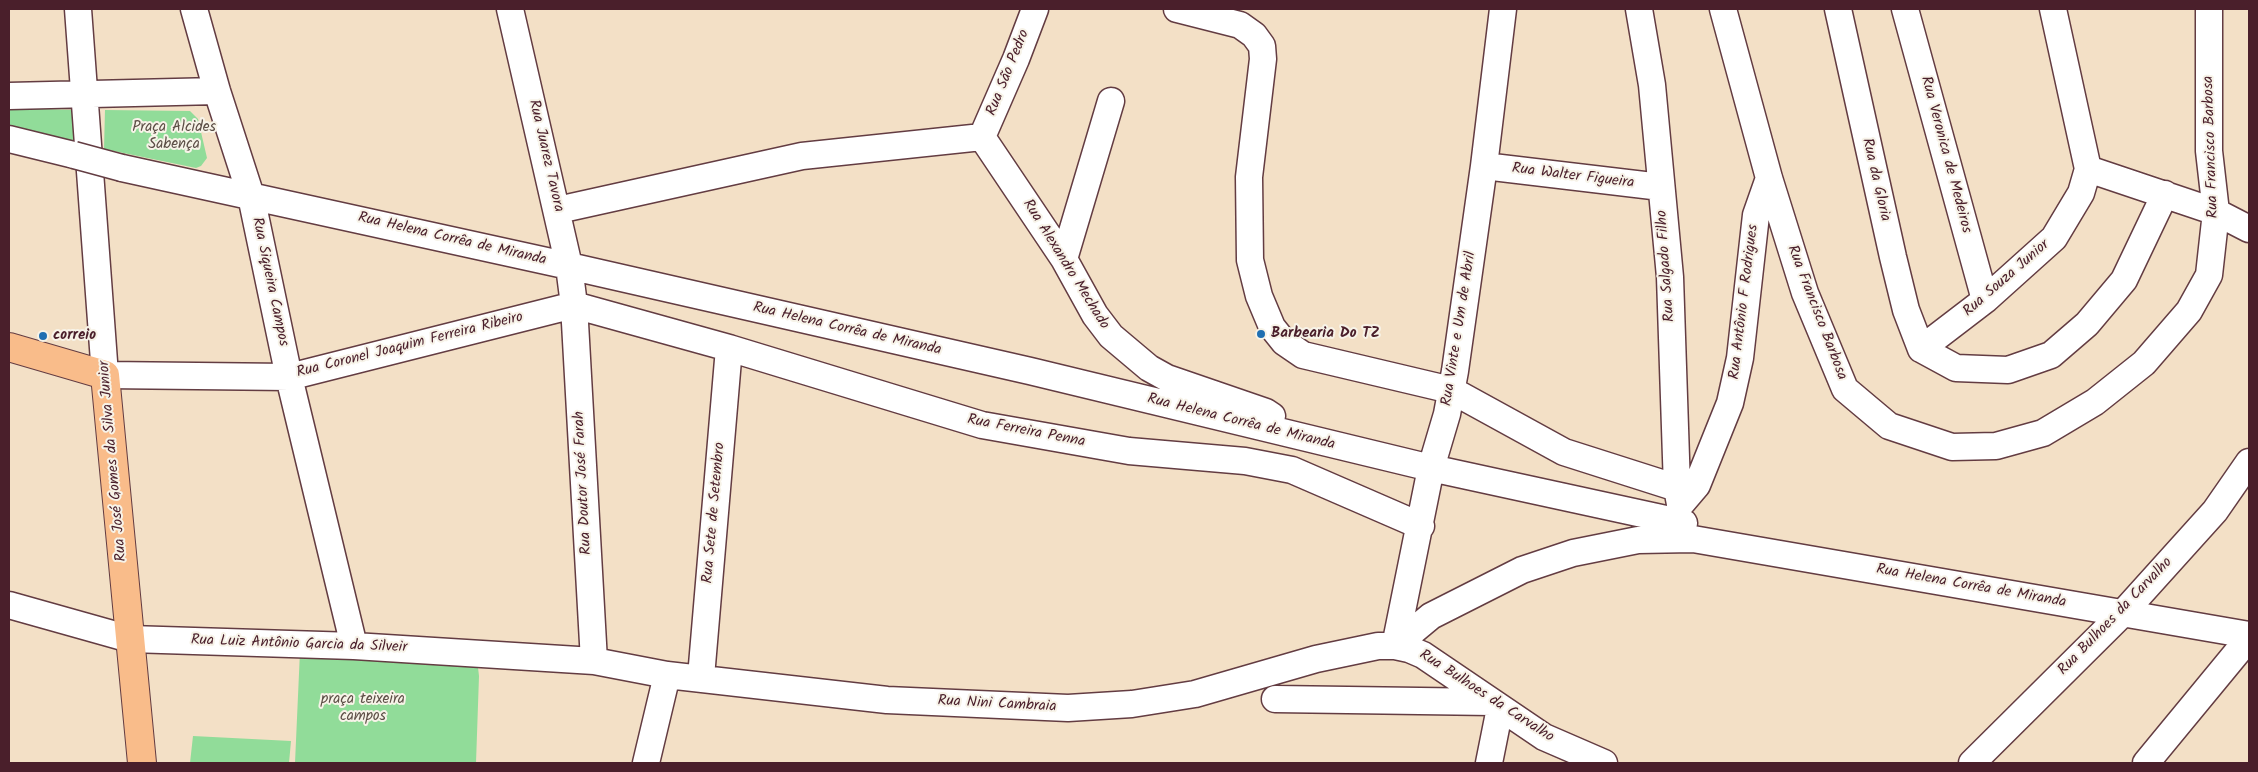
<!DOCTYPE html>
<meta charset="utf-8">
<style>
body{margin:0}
#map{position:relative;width:2258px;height:772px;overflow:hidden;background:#f3e0c6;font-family:Kalam,sans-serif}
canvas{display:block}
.frame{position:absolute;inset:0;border:10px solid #4a1f2b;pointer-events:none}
</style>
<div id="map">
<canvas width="2258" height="772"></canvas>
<div class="frame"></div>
</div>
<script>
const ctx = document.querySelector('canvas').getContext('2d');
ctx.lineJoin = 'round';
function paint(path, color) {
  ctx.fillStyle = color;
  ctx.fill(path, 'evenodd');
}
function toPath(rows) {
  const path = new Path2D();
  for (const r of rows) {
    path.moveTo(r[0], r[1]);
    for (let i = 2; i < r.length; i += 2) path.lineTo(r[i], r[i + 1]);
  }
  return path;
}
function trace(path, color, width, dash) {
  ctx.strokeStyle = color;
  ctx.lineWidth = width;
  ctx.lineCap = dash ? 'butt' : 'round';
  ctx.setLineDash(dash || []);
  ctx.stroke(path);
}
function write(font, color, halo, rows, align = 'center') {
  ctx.font = font + ' Kalam,sans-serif';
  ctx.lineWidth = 4;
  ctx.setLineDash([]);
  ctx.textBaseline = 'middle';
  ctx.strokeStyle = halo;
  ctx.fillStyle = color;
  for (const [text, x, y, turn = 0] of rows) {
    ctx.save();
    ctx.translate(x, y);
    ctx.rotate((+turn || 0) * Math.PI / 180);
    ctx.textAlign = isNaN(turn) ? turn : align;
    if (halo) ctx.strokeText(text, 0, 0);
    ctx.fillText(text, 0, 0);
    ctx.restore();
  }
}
const green = toPath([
 [9,108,76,110,75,141,9,129],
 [105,110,190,111,198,119,207,158,201,166,196,168,104,149],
 [300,651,477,659,479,676,476,763,295,763],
 [193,736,291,741,289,763,190,763]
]);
const minor = toPath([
 [78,9,105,375,289,377,574,305,729,348,982,425,1129,451,1245,461,1292,470,1421,526],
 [194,9,217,91,251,196,289,377,354,646],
 [510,9,569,266,574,305,594,661],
 [1177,9,1240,25,1254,35,1262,46,1263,59,1249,177,1250,260,1259,296,1272,327,1284,342,1303,355,1451,390,1564,452,1677,488],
 [1639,9,1652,85,1670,277,1677,488,1680,504],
 [1723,9,1769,178,1805,293,1845,389,1889,426,1952,447,1996,446,2043,433,2095,402,2144,363,2189,311,2209,275,2216,212,2209,151,2209,9],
 [1838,9,1893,257,1906,310,1921,349],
 [1905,9,1985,300],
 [9,96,217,91],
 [982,137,1064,259,1095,315,1111,336,1149,368,1167,378,1266,412,1272,416],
 [982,137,1016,59,1035,9],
 [9,139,74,155],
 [1484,166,1661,187],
 [122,168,569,266,1030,371,1431,468,1684,523],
 [2088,169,2216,212,2249,229],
 [558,210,802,156,982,137],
 [1064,259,1111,101],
 [1921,349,1985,300,2054,238,2081,193,2088,169,2053,9],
 [1921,349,1956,368,2008,370,2051,355,2087,324,2124,280,2165,194],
 [1680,505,1697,485,1730,403,1740,358,1756,215,1769,178],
 [9,605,130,639,354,646,594,661,667,675,887,700,1068,708,1132,704,1195,694,1316,659,1378,646,1395,646,1409,649,1423,655,1544,737,1604,763],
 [1395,646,1431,616,1522,570,1573,553,1638,540,1693,539,2249,635],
 [1395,646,1431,468,1447,414,1455,371,1484,166,1503,9],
 [701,677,729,348],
 [1275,699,1492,702],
 [646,763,667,675],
 [1489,763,1500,708],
 [1972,763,2123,613,2215,511,2249,462],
 [2146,763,2249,638]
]);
const major = toPath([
 [9,347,105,375,142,763]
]);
const minorBridge = toPath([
 [74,155,122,168]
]);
const markers = [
 [1261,334,5,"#1f6fb2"],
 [43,336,5,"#1f6fb2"]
];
const streetNames = [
 ["Rua São Pedro",1009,73,-68],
 ["Rua Francisco Barbosa",2212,147,-92],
 ["Rua Veronica de Medeiros",1945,155,75],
 ["Rua Juarez Tavora",545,156,77],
 ["Rua Walter Figueira",1573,177,7],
 ["Rua da Gloria",1875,180,77],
 ["Rua Helena Corrêa de Miranda",452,240,13],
 ["Rua Alexandro Mechado",1065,265,58],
 ["Rua Salgado Filho",1667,266,-94],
 ["Rua Souza Junior",2007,279,-41],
 ["Rua Siqueira Campos",269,282,78],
 ["Rua Antônio F Rodrigues",1745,302,-83],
 ["Rua Francisco Barbosa",1816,313,69],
 ["Rua Vinte e Um de Abril",1460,329,-81],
 ["Rua Helena Corrêa de Miranda",847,330,13],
 ["Rua Coronel Joaquim Ferreira Ribeiro",410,346,-14],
 ["Rua Helena Corrêa de Miranda",1241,423,14],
 ["Rua Ferreira Penna",1026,432,11],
 ["Rua José Gomes da Silva Junior",114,461,-95],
 ["Rua Doutor José Farah",584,483,-93],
 ["Rua Sete de Setembro",715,513,-85],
 ["Rua Helena Corrêa de Miranda",1971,587,10],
 ["Rua Bulhoes da Carvalho",2116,617,-46],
 ["Rua Luiz Antônio Garcia da Silveir",299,645,2],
 ["Rua Bulhoes da Carvalho",1486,697,33],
 ["Rua Nini Cambraia",997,705,3]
];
const parkNames = [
 ["Praça Alcides",174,128],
 ["Sabença",174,145],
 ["praça teixeira",363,700],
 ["campos",363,717]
];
const poiNames = [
 ["Barbearia Do TZ",1271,334],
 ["correio",53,336]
];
paint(green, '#91dc99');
trace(minor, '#633c42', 29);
trace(major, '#633c42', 30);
trace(minor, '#fff', 26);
trace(major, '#f9bc8a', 28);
trace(minorBridge, '#633c42', 29, []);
trace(minorBridge, '#fff', 26);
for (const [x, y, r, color] of markers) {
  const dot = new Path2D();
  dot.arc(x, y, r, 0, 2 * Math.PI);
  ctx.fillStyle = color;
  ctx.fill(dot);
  trace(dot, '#f7f3e8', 2);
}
write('15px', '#4a1f2b', '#f7f3e8', streetNames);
write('15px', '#5c4e46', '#f7f3e8', parkNames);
write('bold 15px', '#4a1f2b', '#f7f3e8', poiNames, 'left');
</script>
